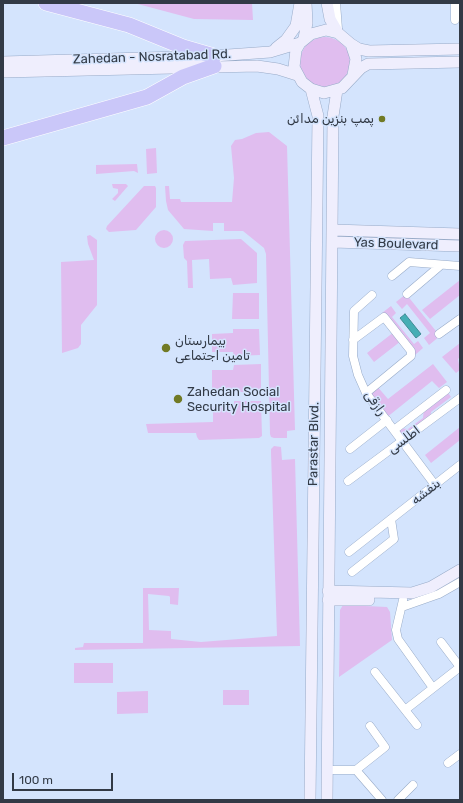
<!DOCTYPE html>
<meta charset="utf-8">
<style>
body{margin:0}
#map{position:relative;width:463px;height:803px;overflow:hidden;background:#d4e4fd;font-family:Rubik,sans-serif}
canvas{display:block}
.frame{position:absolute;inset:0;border:4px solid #323a46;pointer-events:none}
.scale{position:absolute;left:12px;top:773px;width:101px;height:18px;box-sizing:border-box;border:2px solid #323a46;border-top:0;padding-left:5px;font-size:12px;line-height:14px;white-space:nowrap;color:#323a46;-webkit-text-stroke:3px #d4e4fd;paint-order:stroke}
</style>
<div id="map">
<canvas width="463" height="803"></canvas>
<div class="frame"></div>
<div class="scale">100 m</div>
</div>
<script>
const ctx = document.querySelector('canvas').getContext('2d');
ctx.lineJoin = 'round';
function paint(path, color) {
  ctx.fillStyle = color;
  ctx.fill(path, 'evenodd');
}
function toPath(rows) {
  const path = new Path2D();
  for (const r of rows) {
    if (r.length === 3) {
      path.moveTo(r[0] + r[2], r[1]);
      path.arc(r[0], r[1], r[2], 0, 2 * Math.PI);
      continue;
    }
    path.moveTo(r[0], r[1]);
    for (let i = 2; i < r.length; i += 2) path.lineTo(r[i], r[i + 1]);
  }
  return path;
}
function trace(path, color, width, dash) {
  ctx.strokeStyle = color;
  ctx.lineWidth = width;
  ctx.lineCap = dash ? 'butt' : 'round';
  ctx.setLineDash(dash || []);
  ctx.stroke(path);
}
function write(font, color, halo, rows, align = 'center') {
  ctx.font = font + ' Rubik,Cairo,sans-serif';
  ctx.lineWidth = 3;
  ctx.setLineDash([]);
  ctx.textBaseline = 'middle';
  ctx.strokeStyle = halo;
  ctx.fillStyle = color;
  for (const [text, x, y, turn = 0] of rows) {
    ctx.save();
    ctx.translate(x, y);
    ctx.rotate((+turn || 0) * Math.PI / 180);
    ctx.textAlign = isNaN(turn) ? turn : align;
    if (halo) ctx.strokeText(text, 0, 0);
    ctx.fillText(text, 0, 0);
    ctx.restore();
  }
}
const green = toPath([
 [134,3,252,3,253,20,194,19],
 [325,62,25],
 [269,132,287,146,295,430,287,431,287,438,274,438,271,437,270,434,266,254,264,248,243,231,224,231,224,223,213,223,213,231,184,229,168,210,166,201,165,186,169,186,170,199,180,199,181,202,232,202,234,178,231,146,235,140,242,139,256,133],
 [156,148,157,173,147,174,146,149],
 [137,164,138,173,134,171,96,174,96,165],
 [112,184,126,184,128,186,115,201,112,199,118,193,118,189,113,188],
 [144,186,155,186,156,188,156,207,136,230,109,232,106,229,107,226],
 [164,239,9],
 [90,235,97,240,97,305,81,325,81,344,78,348,62,353,61,262,94,260,88,244,87,236],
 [241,239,257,253,257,283,233,285,231,278,210,279,209,259,192,260,193,288,188,288,187,261,184,258,183,245,185,241],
 [460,280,460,295,430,319,422,310],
 [233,293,259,293,259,319,232,319],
 [406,294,440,336,429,345,424,338,430,333,407,304,402,309,396,302],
 [391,306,396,313,392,317,414,344,418,341,423,348,415,355,382,313],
 [233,329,259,329,260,355,234,356,233,352,212,352,212,334,233,333],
 [394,332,401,341,374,362,367,353],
 [460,343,460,357,458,359,460,370,456,373,442,357],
 [261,364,261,392,234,392,234,389,212,389,212,370,233,370,234,365],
 [433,364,447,382,439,388,432,381,386,418,366,393,376,385,388,399],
 [446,390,451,397,431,412,430,421,403,441,397,428,408,429,423,418,424,407],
 [234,401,261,401,262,436,259,438,199,440,197,437,196,433,148,433,146,424,213,422,213,407,234,406],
 [460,427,460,440,431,463,425,455],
 [274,446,281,447,282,460,295,459,300,646,75,650,75,648,83,647,84,643,143,643,143,588,179,588,178,605,170,604,170,597,169,596,148,594,149,630,171,631,171,639,201,642,277,636,271,453,271,449],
 [343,605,387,607,390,612,392,640,339,677,340,610],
 [74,663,113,663,113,683,74,683],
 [223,690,249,690,249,705,223,705],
 [148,691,148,713,117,714,117,692]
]);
const water = toPath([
 [405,314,421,334,416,338,400,318,405,314]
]);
const street = toPath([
 [336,3,338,29],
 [455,20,455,3],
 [392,276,409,262,460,266],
 [407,294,441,265],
 [372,295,354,311,353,356,358,375,366,393,435,485],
 [439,334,460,319],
 [353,340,384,317,411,351,411,356,366,393],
 [394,430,446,390],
 [350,449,387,420],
 [348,481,460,398],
 [349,552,460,465],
 [352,572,394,539,391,519],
 [403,600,396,630,398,639,433,688],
 [402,607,439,594,460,582],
 [441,642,460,667],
 [375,672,417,725],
 [405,710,460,667],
 [370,726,385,747,356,770,382,800],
 [448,763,460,754],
 [327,770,356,770],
 [398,800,413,785]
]);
const secondary = toPath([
 [327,3,330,19,338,33],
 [304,38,307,23,306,3],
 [351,44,359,49,369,51,460,49],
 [276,48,286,40,296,26,300,3],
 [3,62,214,56,270,52,300,43],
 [3,72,257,66,278,69,297,75],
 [353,75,356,59,351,44,338,33,326,30,311,34,300,43,296,50,294,67,302,82,311,89,324,93,342,88,361,68,368,64,460,62],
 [333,230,460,234],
 [333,242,460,246],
 [328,591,412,593,431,587,460,570],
 [328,600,369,600],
 [310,800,318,116,311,89],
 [327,800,333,116,337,90]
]);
const highway = toPath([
 [46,3,129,25,183,47,214,56],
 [3,138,147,97,183,77,214,66]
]);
const markers = [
 [382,119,4,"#717a25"],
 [166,348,5,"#717a25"],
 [178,399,5,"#717a25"]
];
const streetNames = [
 ["Zahedan - Nosratabad Rd.",152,57,-2],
 ["Yas Boulevard",396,244,2],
 ["رازقی",375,403,54],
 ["اطلسی",404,440,-37],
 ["Parastar Blvd.",314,444,-89],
 ["بنفشه",426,492,-38]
];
const poiNames = [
 ["پمپ بنزین مدائن",374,119,"right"],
 ["بیمارستان",175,341],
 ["تامین اجتماعی",175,356],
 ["Zahedan Social",187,392],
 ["Security Hospital",187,407]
];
paint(green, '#e0bdef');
paint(water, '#45aeb5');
trace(water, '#3f8b94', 1);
trace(street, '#98abc8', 9);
trace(secondary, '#98abc8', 12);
trace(highway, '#fff', 16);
trace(street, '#fff', 8);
trace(secondary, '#efeefd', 11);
trace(highway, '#cac7f9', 15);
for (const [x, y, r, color] of markers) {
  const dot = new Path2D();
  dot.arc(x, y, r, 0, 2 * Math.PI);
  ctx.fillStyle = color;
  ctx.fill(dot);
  trace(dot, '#d4e4fd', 1.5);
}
write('13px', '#323a46', '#d4e4fd', streetNames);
write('13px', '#323a46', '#d4e4fd', poiNames, 'left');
</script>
